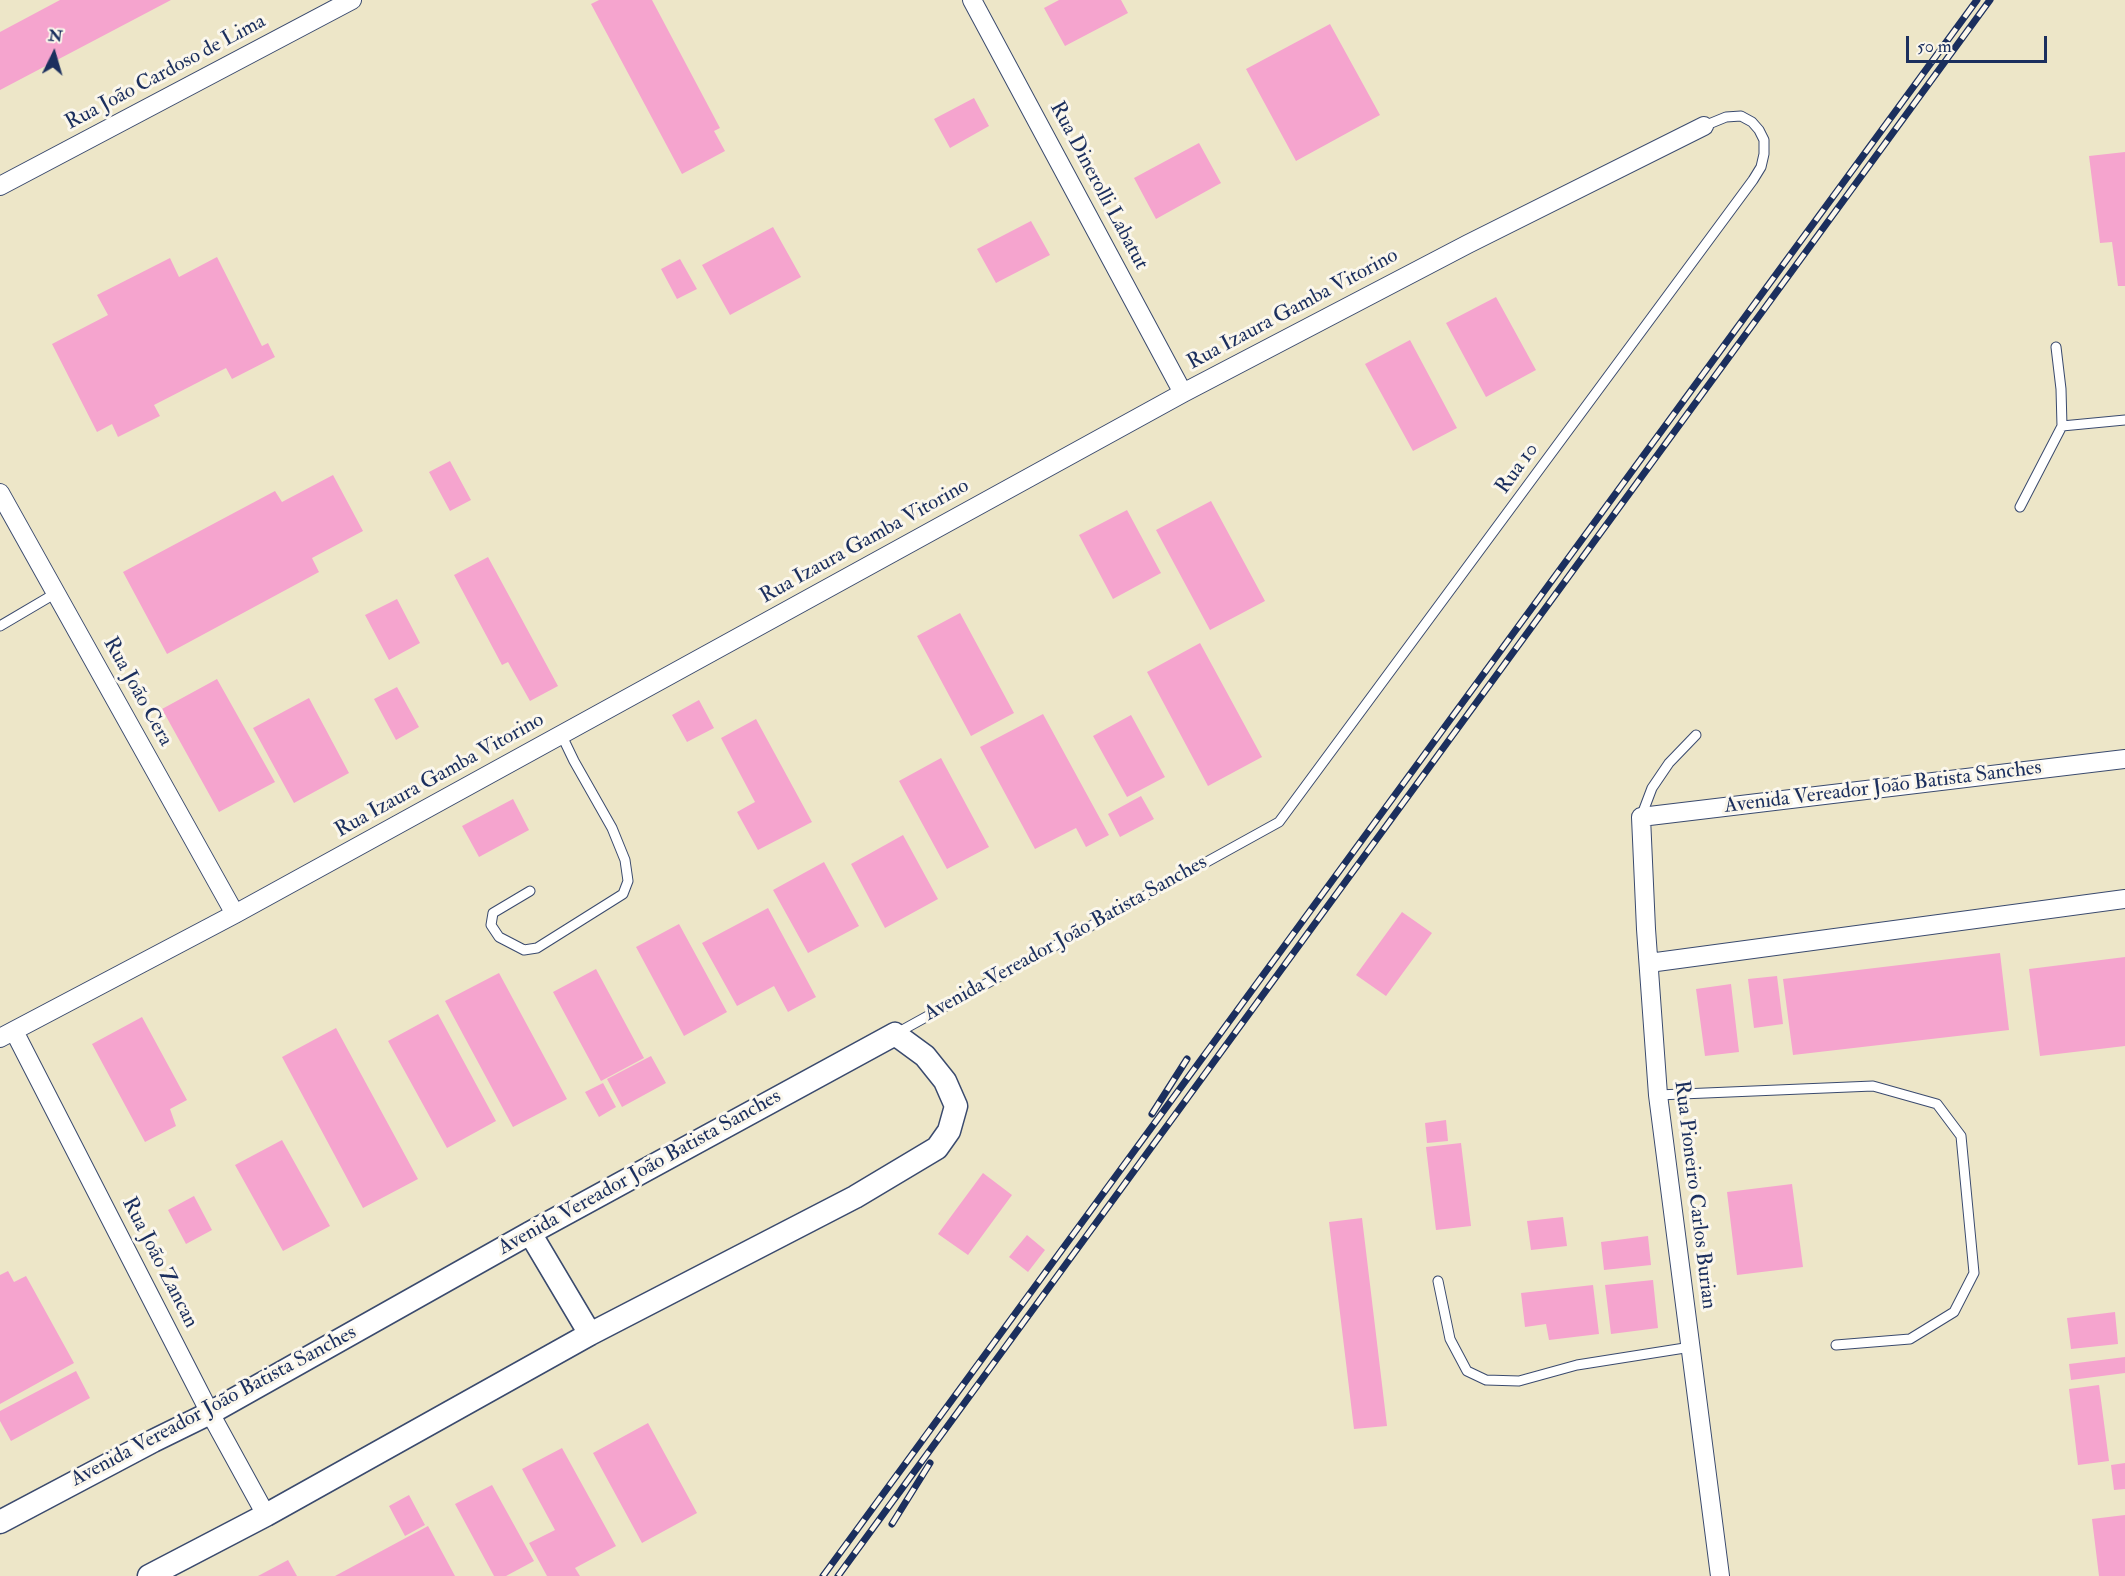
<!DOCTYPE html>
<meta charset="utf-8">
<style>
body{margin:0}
#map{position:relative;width:2125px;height:1576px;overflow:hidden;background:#ede6c8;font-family:"IM FELL Double Pica",serif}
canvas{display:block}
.north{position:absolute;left:24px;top:24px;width:60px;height:60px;-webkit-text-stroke:4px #fbf7ec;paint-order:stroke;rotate:5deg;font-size:16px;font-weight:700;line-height:24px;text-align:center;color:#1b2f5e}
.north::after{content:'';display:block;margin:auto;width:21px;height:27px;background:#1b2f5e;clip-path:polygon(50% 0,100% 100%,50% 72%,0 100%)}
.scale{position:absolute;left:1906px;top:36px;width:141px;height:27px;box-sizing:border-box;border:3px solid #1b2f5e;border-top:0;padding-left:8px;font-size:18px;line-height:21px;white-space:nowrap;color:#1b2f5e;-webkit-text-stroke:4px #fbf7ec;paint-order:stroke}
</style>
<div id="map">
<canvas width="2125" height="1576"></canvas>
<div class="north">N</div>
<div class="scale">50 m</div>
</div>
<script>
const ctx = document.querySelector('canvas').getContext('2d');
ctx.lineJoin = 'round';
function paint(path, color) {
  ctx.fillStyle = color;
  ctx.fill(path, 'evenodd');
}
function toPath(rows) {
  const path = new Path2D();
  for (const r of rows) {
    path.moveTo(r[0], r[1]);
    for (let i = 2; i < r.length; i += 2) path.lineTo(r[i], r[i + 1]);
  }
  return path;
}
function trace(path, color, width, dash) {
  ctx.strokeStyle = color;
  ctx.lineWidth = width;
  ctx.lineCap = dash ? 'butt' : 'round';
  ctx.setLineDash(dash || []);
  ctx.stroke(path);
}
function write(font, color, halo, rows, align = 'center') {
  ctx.font = font + ' "IM FELL Double Pica",serif';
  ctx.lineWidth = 6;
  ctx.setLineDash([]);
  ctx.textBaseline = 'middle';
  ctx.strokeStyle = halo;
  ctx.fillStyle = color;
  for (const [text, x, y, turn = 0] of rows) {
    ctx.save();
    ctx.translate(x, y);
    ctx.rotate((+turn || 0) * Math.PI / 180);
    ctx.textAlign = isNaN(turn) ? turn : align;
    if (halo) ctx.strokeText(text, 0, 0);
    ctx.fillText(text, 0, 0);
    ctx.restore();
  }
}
const building = toPath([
 [60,0,171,0,0,90,0,32],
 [599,0,652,0,720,128,714,131,725,151,682,174,591,4],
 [1059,0,1121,0,1128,13,1065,46,1044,8],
 [1330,24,1380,115,1296,161,1246,69],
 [974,98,989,126,950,148,934,119],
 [1199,143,1221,183,1156,219,1134,178],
 [2125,152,2125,286,2118,286,2112,242,2100,243,2089,156],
 [1031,221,1050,255,996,283,977,249],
 [773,227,801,277,730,315,702,265],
 [217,257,262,346,268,343,275,357,232,379,226,368,154,405,160,416,118,437,112,424,97,432,52,344,108,315,97,295,170,258,179,277],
 [680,259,697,289,677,299,661,269],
 [1496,297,1536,370,1486,397,1446,323],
 [1410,340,1457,428,1413,451,1365,364],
 [450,461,471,500,450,511,429,472],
 [333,475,363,531,312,558,319,572,167,654,123,572,275,491,282,502],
 [1211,501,1265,601,1210,630,1156,530],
 [1127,510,1161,573,1113,599,1079,535],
 [488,557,558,686,530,701,508,662,502,665,454,575],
 [397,599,420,643,389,660,365,615],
 [960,613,1014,713,971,736,917,636],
 [1200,643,1262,757,1208,786,1147,672],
 [217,679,275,782,219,812,162,709],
 [397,687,419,727,396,740,374,699],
 [309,698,349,773,294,803,253,728],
 [699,700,714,728,687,742,672,715],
 [1043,714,1109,835,1086,847,1076,828,1035,849,980,747],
 [1131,715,1165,777,1127,797,1093,736],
 [756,719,812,822,758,850,737,812,755,802,721,738],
 [941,758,989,847,947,869,899,781],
 [1141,796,1154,819,1120,837,1108,814],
 [513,799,529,830,479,857,462,826],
 [903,835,938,899,885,928,851,864],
 [824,862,859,926,808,953,773,890],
 [768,908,816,997,788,1012,774,986,737,1006,702,943],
 [1402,912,1432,933,1386,996,1356,975],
 [679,924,727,1012,684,1036,636,947],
 [2000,953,2009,1030,1793,1055,1783,979],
 [2125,957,2125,1046,2040,1056,2029,969],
 [596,969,644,1058,601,1081,553,992],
 [499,973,567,1099,513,1127,445,1001],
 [1777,976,1783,1024,1754,1028,1748,979],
 [1731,984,1739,1052,1705,1056,1696,989],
 [438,1014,496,1121,447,1148,388,1041],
 [142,1017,187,1100,170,1109,176,1126,145,1142,92,1044],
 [336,1028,418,1179,363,1208,282,1057],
 [651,1056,666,1083,622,1107,607,1079],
 [603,1083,616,1107,599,1117,585,1092],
 [1446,1120,1448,1141,1427,1143,1425,1123],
 [282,1140,330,1226,283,1251,235,1165],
 [1461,1143,1471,1226,1436,1230,1426,1147],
 [983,1173,1012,1195,968,1255,938,1234],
 [1792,1184,1803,1267,1737,1275,1727,1192],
 [194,1196,212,1230,186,1244,168,1210],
 [1563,1217,1567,1246,1531,1250,1527,1221],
 [1362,1218,1387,1426,1354,1429,1329,1222],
 [1027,1235,1045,1250,1028,1272,1009,1257],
 [1648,1236,1651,1265,1604,1270,1601,1242],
 [8,1271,14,1282,26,1276,74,1363,0,1404,0,1275],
 [1653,1280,1658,1328,1611,1334,1605,1285],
 [1593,1285,1599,1334,1549,1340,1546,1324,1525,1327,1521,1293],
 [2115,1312,2118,1344,2071,1349,2067,1318],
 [2125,1357,2125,1373,2071,1380,2069,1364],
 [76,1371,90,1398,11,1441,0,1421,0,1411],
 [2099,1385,2109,1461,2078,1465,2069,1389],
 [648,1423,697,1513,642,1543,593,1453],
 [562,1448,616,1546,575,1568,580,1576,547,1576,529,1543,555,1530,522,1469],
 [2125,1463,2125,1489,2114,1490,2111,1465],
 [492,1485,534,1561,506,1576,494,1576,455,1504],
 [409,1495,425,1525,405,1536,389,1506],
 [2125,1515,2125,1576,2099,1576,2092,1519],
 [428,1526,455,1576,335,1576],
 [288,1560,297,1576,258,1576]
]);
const service = toPath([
 [2062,426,2125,420],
 [2020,507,2062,426,2061,389,2056,347],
 [0,626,56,593],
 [1641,817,1652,788,1669,763,1696,735],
 [530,891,493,913,491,925,499,937,524,950,537,948,623,894,628,881,625,860,612,828,574,761,561,734],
 [897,1033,1279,822,1753,180,1761,167,1764,154,1764,140,1759,130,1752,122,1741,116,1726,117,1704,126],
 [1658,1095,1873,1086,1937,1104,1961,1136,1974,1273,1954,1312,1910,1339,1836,1345],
 [1438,1281,1450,1339,1467,1371,1486,1380,1519,1381,1577,1365,1691,1347]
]);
const minor = toPath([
 [972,0,1183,393],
 [0,186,352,0],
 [0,493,235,914],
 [1649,963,2125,899],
 [14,1031,210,1413,266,1515],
 [0,1038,235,914,1183,393,1468,244,1704,126],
 [1720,1576,1658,1095,1646,929,1641,817,2125,759]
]);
const tertiary = toPath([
 [530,1233,590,1334],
 [0,1522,153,1441,210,1413,530,1233,895,1034,925,1056,945,1081,956,1106,949,1131,937,1148,855,1197,590,1334,266,1515,149,1576]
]);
const rail = toPath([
 [1152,1114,1187,1059],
 [892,1524,930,1463],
 [823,1576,1977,0],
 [838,1576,1990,0]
]);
const streetNames = [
 ["Rua João Cardoso de Lima",166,73,-28],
 ["Rua Dinerolli Labatut",1098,186,62],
 ["Rua Izaura Gamba Vitorino",1293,310,-28],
 ["Rua 10",1518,469,-54],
 ["Rua Izaura Gamba Vitorino",865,542,-29],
 ["Rua João Cera",137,692,61],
 ["Rua Izaura Gamba Vitorino",440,776,-29],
 ["Avenida Vereador João Batista Sanches",1883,788,-7],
 ["Avenida Vereador João Batista Sanches",1066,939,-29],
 ["Avenida Vereador João Batista Sanches",640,1173,-29],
 ["Rua Pioneiro Carlos Burian",1694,1195,83],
 ["Rua João Zancan",159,1263,63],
 ["Avenida Vereador João Batista Sanches",214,1407,-28]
];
paint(building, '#f5a4ce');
trace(service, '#3a4a6e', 11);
trace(minor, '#3a4a6e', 20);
trace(tertiary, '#3a4a6e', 25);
trace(service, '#fff', 9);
trace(minor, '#fff', 18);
trace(tertiary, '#fff', 22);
trace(rail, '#1b2f5e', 7);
trace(rail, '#fbf7ec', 4.5, [14]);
write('21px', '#1b2f5e', '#fbf7ec', streetNames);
</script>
